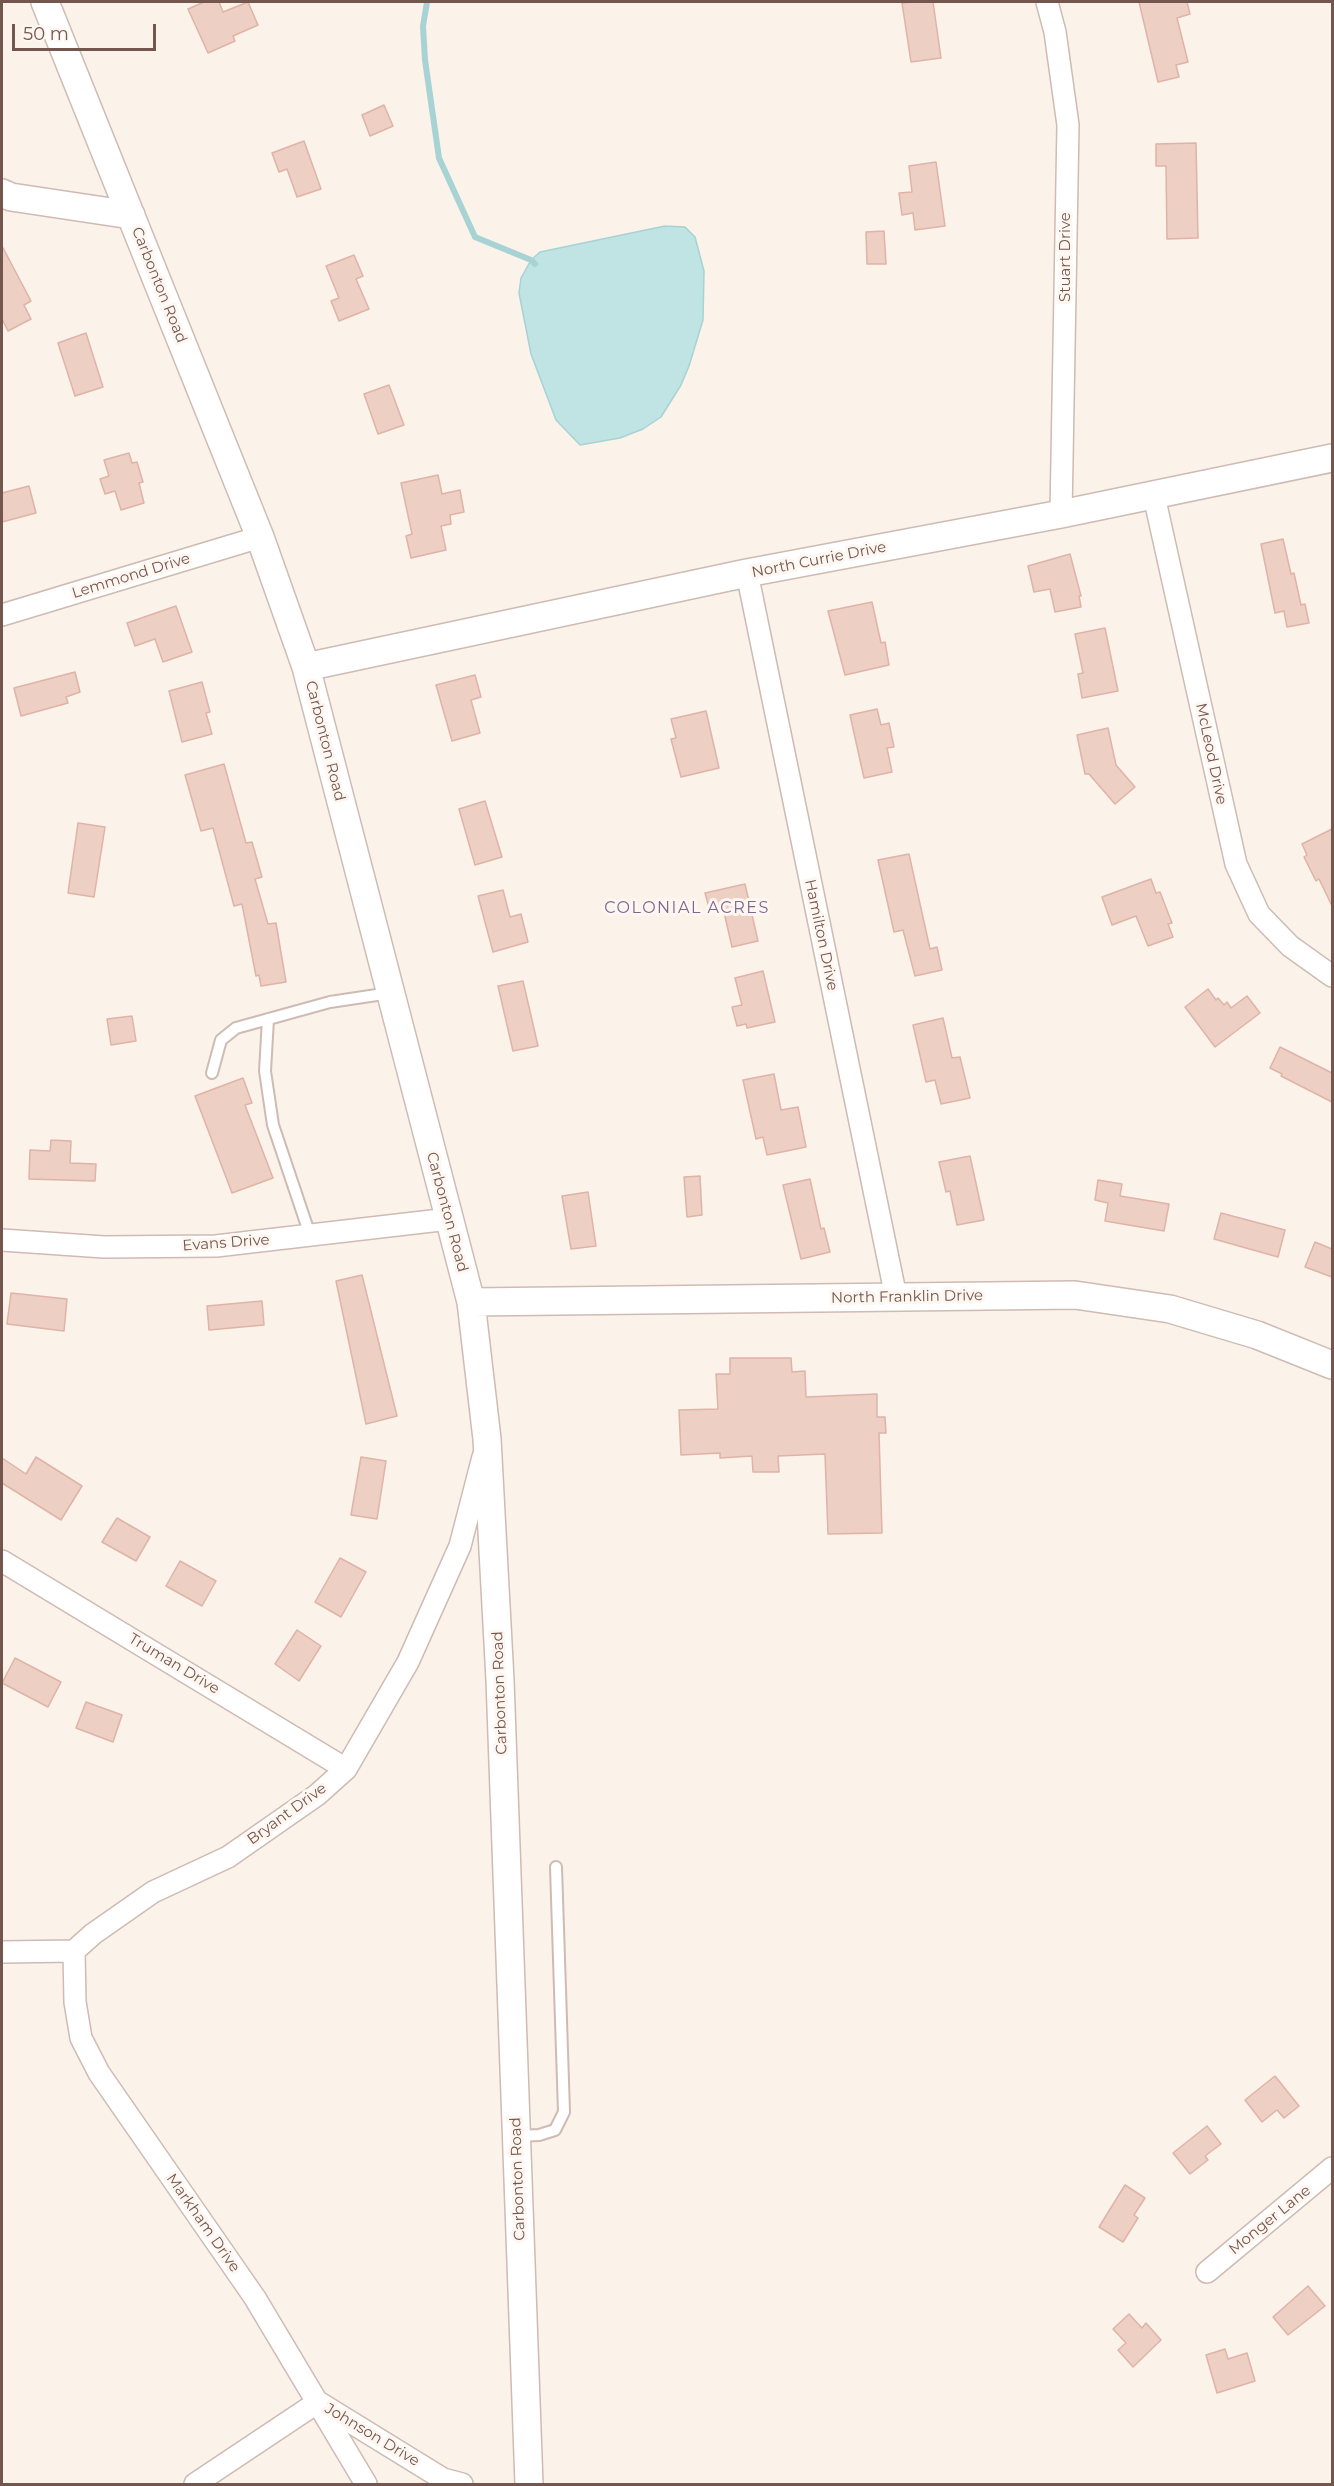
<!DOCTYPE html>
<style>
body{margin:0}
#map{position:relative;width:1334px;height:2486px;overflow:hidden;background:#fbf2ea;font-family:Montserrat,sans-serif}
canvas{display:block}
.frame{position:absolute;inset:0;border:3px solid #73574f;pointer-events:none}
.scale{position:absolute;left:12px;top:24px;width:144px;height:27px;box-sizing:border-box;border:3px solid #73574f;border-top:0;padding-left:8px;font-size:18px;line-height:21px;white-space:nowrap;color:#73574f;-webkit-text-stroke:4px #fef6f0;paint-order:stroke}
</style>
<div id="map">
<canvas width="1334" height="2486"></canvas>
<div class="frame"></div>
<div class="scale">50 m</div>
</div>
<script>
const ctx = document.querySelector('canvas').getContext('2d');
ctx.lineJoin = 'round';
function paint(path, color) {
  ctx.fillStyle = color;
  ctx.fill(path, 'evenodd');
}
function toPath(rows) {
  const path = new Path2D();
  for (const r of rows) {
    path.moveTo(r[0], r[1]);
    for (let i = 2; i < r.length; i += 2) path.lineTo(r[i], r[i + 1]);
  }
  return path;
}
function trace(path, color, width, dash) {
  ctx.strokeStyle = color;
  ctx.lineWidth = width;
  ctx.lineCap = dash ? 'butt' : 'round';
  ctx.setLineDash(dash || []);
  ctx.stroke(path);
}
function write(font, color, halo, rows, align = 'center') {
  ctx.font = font + ' Montserrat,sans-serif';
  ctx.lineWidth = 6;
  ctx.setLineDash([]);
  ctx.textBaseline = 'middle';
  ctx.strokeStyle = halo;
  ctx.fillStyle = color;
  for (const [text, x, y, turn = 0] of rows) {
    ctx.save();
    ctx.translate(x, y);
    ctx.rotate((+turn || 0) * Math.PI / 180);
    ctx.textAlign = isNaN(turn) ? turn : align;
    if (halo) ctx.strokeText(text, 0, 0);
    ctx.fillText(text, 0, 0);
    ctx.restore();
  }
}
const water = toPath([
 [665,226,685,227,695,237,704,271,703,320,689,366,681,385,661,417,643,429,620,438,580,445,556,420,531,354,519,293,521,278,531,260,540,252,665,226]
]);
const stream = toPath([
 [427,2,423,26,425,60,439,158,475,237,531,260,535,264]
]);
const building = toPath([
 [204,2,219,2,223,12,248,2,258,25,233,36,235,41,208,53,188,9,204,2],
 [911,2,933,2,941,58,911,62,902,3,911,2],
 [1139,2,1187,2,1190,14,1177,18,1188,62,1176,65,1179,77,1158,82,1139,2],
 [384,105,393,126,370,136,362,115,384,105],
 [304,141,321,189,297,197,287,169,279,172,272,153,304,141],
 [1196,143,1198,238,1167,239,1166,166,1156,166,1156,144,1196,143],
 [936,162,945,226,915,230,913,213,902,215,899,193,912,192,909,166,936,162],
 [884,231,886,264,867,264,866,232,884,231],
 [2,246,31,301,24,305,31,319,8,331,2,319,2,246],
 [354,255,363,276,356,279,369,309,339,321,331,301,339,298,326,266,354,255],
 [86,333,103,387,75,396,58,343,86,333],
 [389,385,404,425,378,434,364,394,389,385],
 [129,453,132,463,137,462,143,482,139,483,144,503,121,510,115,491,105,494,100,479,109,476,104,460,129,453],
 [438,475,442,494,460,490,464,512,450,515,451,524,441,526,446,550,411,558,406,536,412,534,401,483,438,475],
 [29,486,36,513,2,522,2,493,29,486],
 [1283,539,1291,574,1294,573,1301,605,1305,604,1309,623,1287,627,1284,611,1275,613,1261,544,1283,539],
 [1070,554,1081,596,1079,596,1081,607,1055,612,1050,589,1034,592,1028,566,1070,554],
 [872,602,881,643,885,642,889,665,845,675,828,611,872,602],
 [176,606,192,652,163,662,155,639,135,646,127,623,176,606],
 [1105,628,1118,691,1082,698,1078,674,1083,673,1075,634,1105,628],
 [75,672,80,692,66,697,68,703,21,716,14,688,75,672],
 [475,675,481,697,471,700,480,733,452,741,436,685,475,675],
 [202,682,210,712,206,713,212,734,182,742,169,691,202,682],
 [877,709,881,725,889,723,894,747,887,748,892,772,864,778,850,715,877,709],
 [706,711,719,768,681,777,671,739,676,738,671,719,706,711],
 [1108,728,1116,765,1135,787,1115,804,1089,774,1085,774,1077,735,1108,728],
 [224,764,246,843,252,842,262,877,255,879,268,924,276,923,286,982,261,986,259,975,256,976,242,904,234,906,213,828,201,831,185,775,224,764],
 [485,801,502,857,475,865,459,809,485,801],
 [78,823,105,827,94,897,68,893,78,823],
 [1332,829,1332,906,1319,879,1316,881,1304,857,1307,855,1302,844,1332,829],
 [909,854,930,949,937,947,942,970,915,976,903,930,894,932,878,860,909,854],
 [1151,879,1156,893,1160,892,1172,923,1168,924,1173,937,1148,946,1136,916,1112,925,1102,897,1151,879],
 [745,884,758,941,732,947,723,908,710,911,705,893,745,884],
 [503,890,510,917,521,914,528,942,493,952,478,896,503,890],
 [763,971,775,1022,747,1028,746,1024,737,1026,732,1007,742,1005,735,978,763,971],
 [523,981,538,1046,513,1051,498,986,523,981],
 [1208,989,1216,1000,1218,998,1224,1005,1227,1002,1231,1008,1247,996,1260,1013,1215,1047,1185,1007,1208,989],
 [132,1016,136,1041,111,1045,107,1019,132,1016],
 [943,1018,952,1058,960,1057,970,1098,941,1104,935,1080,926,1082,913,1025,943,1018],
 [1280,1047,1332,1073,1332,1102,1281,1076,1282,1074,1270,1068,1280,1047],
 [774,1074,781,1110,798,1107,806,1147,767,1155,763,1137,756,1139,743,1080,774,1074],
 [243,1078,252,1103,245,1105,273,1178,232,1193,195,1096,243,1078],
 [51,1140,71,1141,70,1163,96,1164,95,1181,29,1179,30,1150,50,1151,51,1140],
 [970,1156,984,1220,957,1225,950,1191,946,1192,939,1162,970,1156],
 [700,1176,702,1215,687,1217,684,1177,700,1176],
 [810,1179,821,1229,824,1228,830,1252,801,1259,783,1185,810,1179],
 [1098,1180,1122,1184,1120,1196,1169,1204,1164,1231,1105,1221,1108,1203,1095,1200,1098,1180],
 [588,1192,596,1246,571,1249,562,1196,588,1192],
 [1221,1213,1285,1230,1278,1257,1214,1239,1221,1213],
 [1315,1242,1332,1249,1332,1277,1305,1267,1315,1242],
 [362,1275,397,1416,366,1424,336,1281,362,1275],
 [11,1293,67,1299,64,1331,7,1324,11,1293],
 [262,1301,264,1325,209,1330,207,1306,262,1301],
 [730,1358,791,1358,792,1372,805,1371,806,1397,877,1394,877,1417,885,1417,886,1433,879,1433,882,1533,828,1534,825,1454,778,1456,779,1472,753,1472,752,1456,720,1458,720,1453,681,1455,679,1410,718,1409,716,1374,730,1374,730,1358],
 [36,1457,82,1486,61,1520,2,1483,2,1458,26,1474,36,1457],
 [361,1457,386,1461,377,1519,351,1515,361,1457],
 [117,1518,150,1537,136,1561,102,1542,117,1518],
 [340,1558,366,1572,341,1617,315,1602,340,1558],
 [180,1561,216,1581,202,1606,166,1586,180,1561],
 [297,1630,321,1646,299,1681,275,1664,297,1630],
 [15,1658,61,1682,48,1707,2,1683,15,1658],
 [86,1702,122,1715,113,1742,76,1728,86,1702],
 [1275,2076,1299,2106,1284,2118,1277,2110,1262,2122,1245,2100,1275,2076],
 [1207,2126,1221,2144,1205,2156,1208,2160,1190,2174,1173,2153,1207,2126],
 [1125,2185,1145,2198,1134,2215,1138,2218,1123,2242,1099,2227,1125,2185],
 [1308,2286,1325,2306,1288,2335,1273,2317,1308,2286],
 [1129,2314,1142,2328,1146,2323,1161,2340,1133,2367,1118,2350,1126,2343,1113,2329,1129,2314],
 [1225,2349,1228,2359,1247,2353,1255,2381,1217,2393,1206,2355,1225,2349]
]);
const service = toPath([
 [268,1019,265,1071,273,1125,310,1235],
 [212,1073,221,1040,236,1028,330,1002,390,993],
 [517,2136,539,2135,555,2130,564,2112,556,1867]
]);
const minor = toPath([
 [1047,2,1055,32,1068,125,1061,514],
 [1154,496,1236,864,1259,914,1290,946,1332,976],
 [747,573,896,1297],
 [2,615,260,537],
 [2,1240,104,1247,216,1246,449,1219],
 [2,1561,346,1769],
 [74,1951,75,2002,81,2038,99,2073,255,2298,366,2484],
 [2,1952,74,1951,93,1934,153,1892,228,1857,317,1795,346,1769,408,1662,460,1546,483,1457],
 [1207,2272,1332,2168],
 [195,2484,318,2402,443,2479,462,2484]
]);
const tertiary = toPath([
 [45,2,260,537,306,667,471,1302,487,1439,500,1680,529,2484],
 [2,193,11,197,131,215],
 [306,667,747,573,1061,514,1332,458],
 [471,1302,1075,1295,1170,1309,1257,1335,1332,1365]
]);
const streetNames = [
 ["Stuart Drive",1066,257,-90],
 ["Carbonton Road",159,285,68],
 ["North Currie Drive",819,560,-11],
 ["Lemmond Drive",131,576,-17],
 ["Carbonton Road",325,741,76],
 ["McLeod Drive",1211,754,78],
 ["Hamilton Drive",821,935,78],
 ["Carbonton Road",447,1212,75],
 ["Evans Drive",226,1243,-4],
 ["North Franklin Drive",907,1297,-1],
 ["Truman Drive",174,1664,31],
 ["Carbonton Road",500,1693,-92],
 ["Bryant Drive",287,1814,-36],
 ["Carbonton Road",518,2179,-92],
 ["Monger Lane",1270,2220,-39],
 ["Markham Drive",203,2223,55],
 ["Johnson Drive",372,2435,31]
];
const neighbourhoodNames = [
 ["COLONIAL ACRES",687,908]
];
paint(water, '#c0e3e3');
trace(water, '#a7d3d4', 1.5);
trace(stream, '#a7d3d4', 6);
paint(building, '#eecfc4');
trace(building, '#dfb3a6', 1.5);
trace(service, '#cebbb3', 14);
trace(minor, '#cebbb3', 24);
trace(tertiary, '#cebbb3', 30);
trace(service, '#fff', 10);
trace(minor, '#fff', 21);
trace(tertiary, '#fff', 27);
write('15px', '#73574f', '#fef6f0', streetNames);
ctx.letterSpacing = '1.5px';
write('16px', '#7c678f', '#fef6f0', neighbourhoodNames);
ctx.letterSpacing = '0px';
</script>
